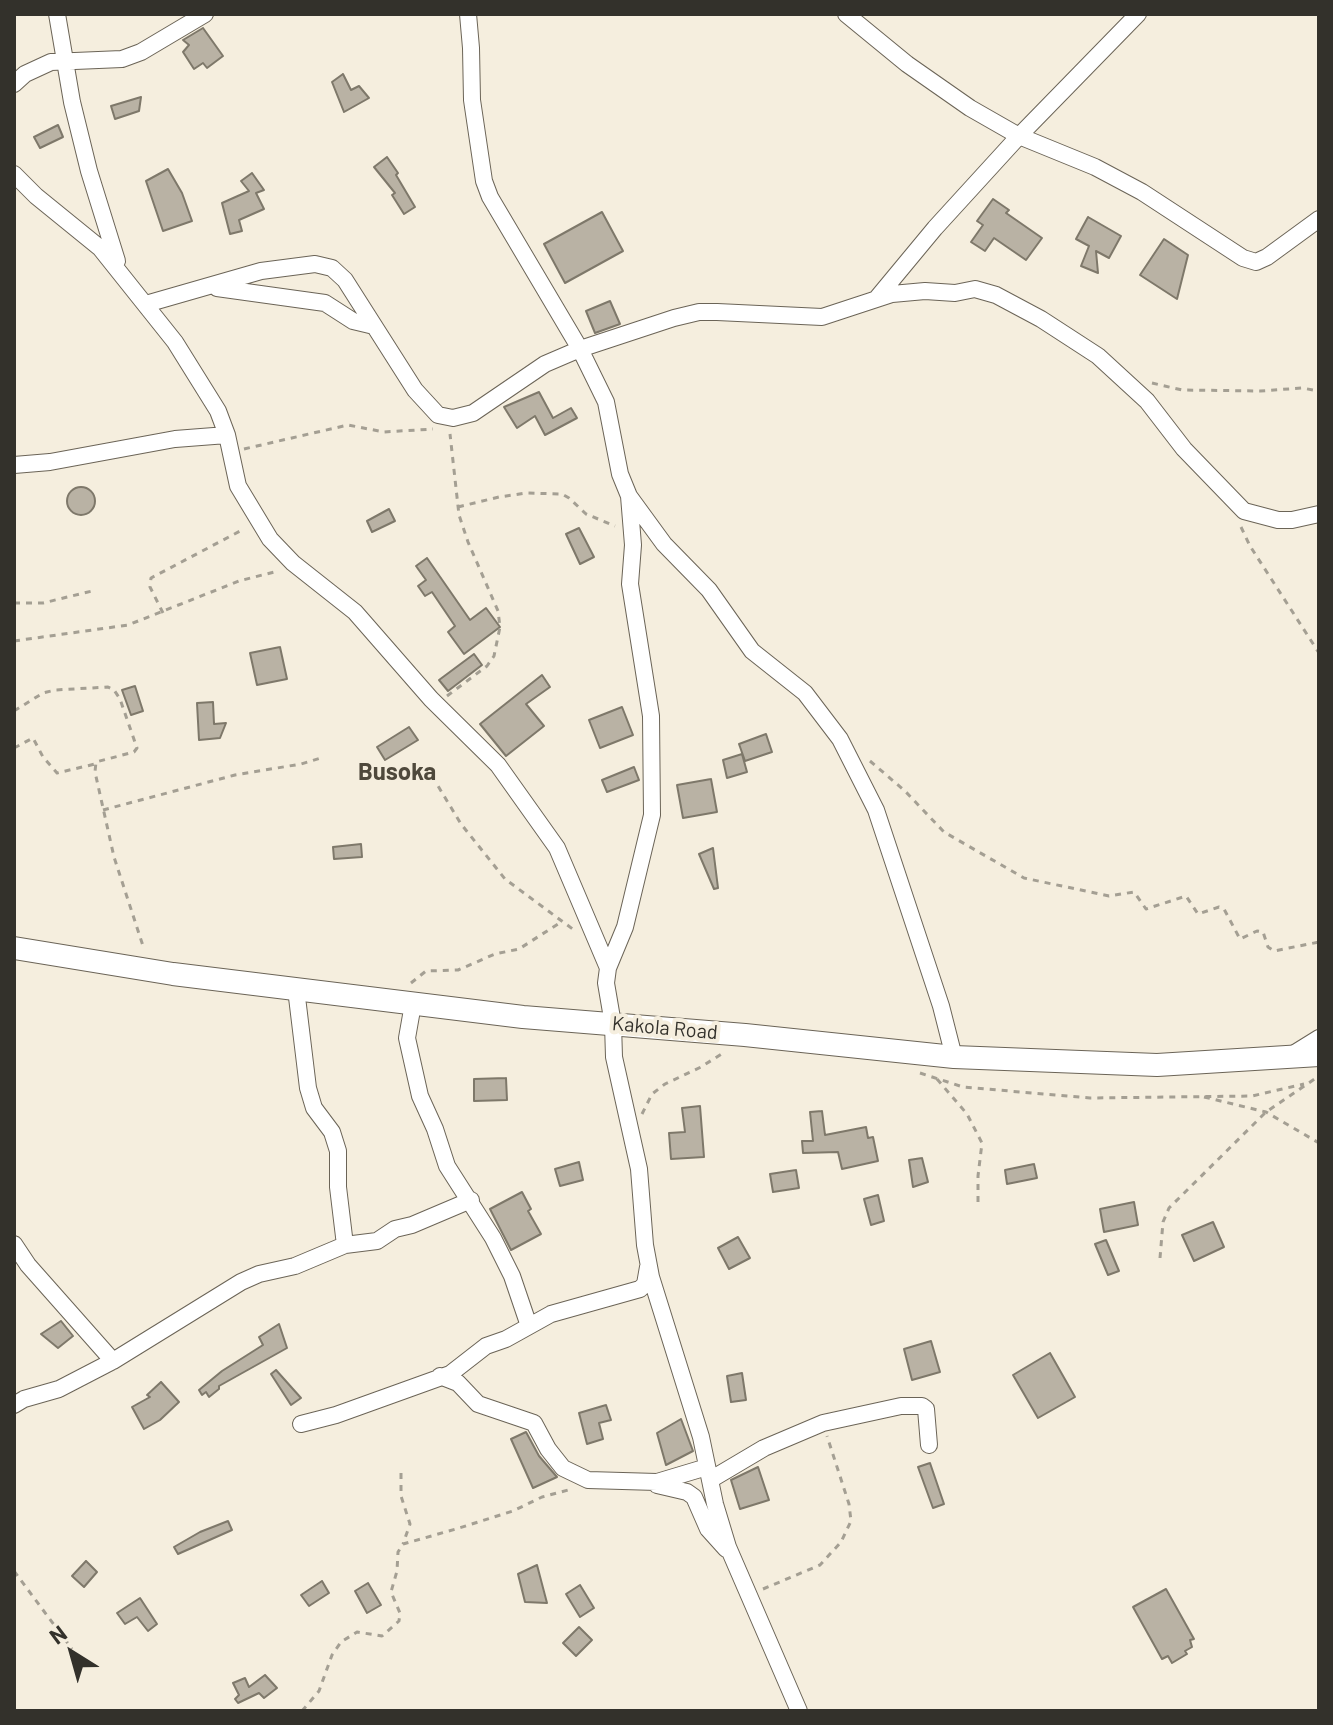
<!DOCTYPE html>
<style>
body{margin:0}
#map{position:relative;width:1333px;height:1725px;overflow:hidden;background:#f5eede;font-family:Barlow,sans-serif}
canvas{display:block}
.frame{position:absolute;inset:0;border:16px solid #33312b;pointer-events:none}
.north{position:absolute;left:32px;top:1613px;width:80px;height:80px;-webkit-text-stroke:6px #f5eede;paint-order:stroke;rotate:323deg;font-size:22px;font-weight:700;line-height:32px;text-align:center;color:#33312b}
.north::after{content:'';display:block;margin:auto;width:28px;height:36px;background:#33312b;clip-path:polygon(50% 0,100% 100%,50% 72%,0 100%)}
</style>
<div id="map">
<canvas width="1333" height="1725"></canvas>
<div class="frame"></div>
<div class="north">N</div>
</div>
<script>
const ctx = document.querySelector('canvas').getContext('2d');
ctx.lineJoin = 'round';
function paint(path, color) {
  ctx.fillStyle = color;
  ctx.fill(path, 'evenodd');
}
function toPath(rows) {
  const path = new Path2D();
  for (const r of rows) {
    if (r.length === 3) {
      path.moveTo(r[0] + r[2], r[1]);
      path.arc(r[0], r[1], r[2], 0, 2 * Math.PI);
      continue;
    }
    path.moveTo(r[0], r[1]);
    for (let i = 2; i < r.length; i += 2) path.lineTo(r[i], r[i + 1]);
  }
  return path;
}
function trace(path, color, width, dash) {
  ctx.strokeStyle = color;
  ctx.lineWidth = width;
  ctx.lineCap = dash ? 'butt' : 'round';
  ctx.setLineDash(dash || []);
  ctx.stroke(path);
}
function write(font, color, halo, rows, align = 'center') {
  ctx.font = font + ' Barlow,sans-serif';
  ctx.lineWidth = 8;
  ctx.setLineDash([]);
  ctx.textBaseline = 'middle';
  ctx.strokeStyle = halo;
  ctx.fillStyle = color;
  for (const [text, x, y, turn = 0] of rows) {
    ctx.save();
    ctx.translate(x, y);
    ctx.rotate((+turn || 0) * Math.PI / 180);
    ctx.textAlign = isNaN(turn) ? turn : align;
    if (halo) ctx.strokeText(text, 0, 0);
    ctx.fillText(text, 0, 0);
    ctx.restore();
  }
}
const building = toPath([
 [203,28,223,56,207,68,203,63,194,69,183,52,189,45,183,40,203,28],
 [343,74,351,90,359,86,369,98,344,112,332,82,343,74],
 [141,97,139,111,115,119,111,106,141,97],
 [58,125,63,137,40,148,34,137,58,125],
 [387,157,398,173,396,175,415,207,404,214,392,195,395,193,374,167,387,157],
 [168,169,182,193,192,221,163,231,146,181,168,169],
 [252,173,264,190,256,193,264,209,239,220,242,231,230,234,222,203,249,191,241,181,252,173],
 [993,199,1009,210,1006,213,1042,238,1026,260,994,238,985,251,971,242,983,225,977,221,993,199],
 [602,212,623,251,565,283,544,244,602,212],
 [1088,217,1121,236,1109,258,1096,251,1098,273,1081,266,1089,246,1076,239,1088,217],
 [1164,239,1188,255,1177,299,1140,275,1164,239],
 [610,301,620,324,595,333,586,311,610,301],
 [539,392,553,418,571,408,577,418,545,435,535,416,517,428,504,407,539,392],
 [81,501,14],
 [389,509,395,521,372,532,367,521,389,509],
 [579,528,594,557,580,564,566,534,579,528],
 [427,558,470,620,486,608,500,627,464,654,448,632,455,626,432,592,425,596,418,586,426,580,416,566,427,558],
 [280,647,287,679,257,685,250,653,280,647],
 [474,654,482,665,448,691,439,680,474,654],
 [542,675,550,687,526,704,544,726,506,756,480,724,542,675],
 [135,686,143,711,131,715,122,690,135,686],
 [213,702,214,724,226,723,220,738,199,740,197,703,213,702],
 [622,707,633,735,600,748,589,720,622,707],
 [409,727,418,740,385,760,377,747,409,727],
 [766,734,772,752,745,761,739,744,766,734],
 [742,754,747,772,727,778,723,760,742,754],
 [634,767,639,780,607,792,602,780,634,767],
 [711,779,717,812,683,818,677,785,711,779],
 [361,844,362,857,334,859,333,847,361,844],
 [713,848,718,888,714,889,699,854,713,848],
 [506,1078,507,1100,474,1101,474,1079,506,1078],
 [700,1106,704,1157,671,1159,669,1133,685,1132,682,1108,700,1106],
 [822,1111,825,1135,866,1127,868,1138,873,1137,878,1161,842,1169,838,1152,803,1153,802,1141,813,1141,810,1112,822,1111],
 [922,1158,928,1182,913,1187,909,1160,922,1158],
 [579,1162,583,1180,560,1186,555,1169,579,1162],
 [1034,1164,1037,1178,1007,1184,1005,1170,1034,1164],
 [796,1170,799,1188,773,1192,770,1174,796,1170],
 [522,1192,531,1209,528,1211,541,1234,511,1250,490,1209,522,1192],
 [878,1195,884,1221,871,1225,864,1199,878,1195],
 [1134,1202,1138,1225,1104,1232,1100,1209,1134,1202],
 [1213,1222,1224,1247,1194,1261,1182,1235,1213,1222],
 [738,1237,750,1258,729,1269,718,1248,738,1237],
 [1106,1240,1119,1271,1108,1275,1095,1244,1106,1240],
 [61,1321,73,1336,58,1348,41,1334,61,1321],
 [279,1324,287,1348,219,1386,219,1389,209,1397,206,1392,202,1395,199,1390,222,1371,263,1345,259,1337,279,1324],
 [931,1341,940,1372,912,1380,904,1349,931,1341],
 [1050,1353,1075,1397,1038,1418,1013,1375,1050,1353],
 [276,1370,301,1398,291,1405,271,1374,276,1370],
 [742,1373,746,1400,731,1402,727,1376,742,1373],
 [161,1382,179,1402,160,1420,144,1429,132,1407,150,1397,147,1395,161,1382],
 [606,1405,611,1420,599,1423,603,1439,587,1444,579,1413,606,1405],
 [681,1419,693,1451,666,1465,657,1433,681,1419],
 [526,1432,539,1456,557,1477,533,1488,511,1439,526,1432],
 [930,1463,944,1504,933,1508,918,1467,930,1463],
 [758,1467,769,1500,740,1509,731,1480,758,1467],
 [228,1521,232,1530,178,1554,174,1547,200,1532,228,1521],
 [86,1561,97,1572,84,1587,72,1576,86,1561],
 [537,1565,547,1603,525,1602,518,1574,537,1565],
 [322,1581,329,1593,309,1606,301,1595,322,1581],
 [368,1583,381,1605,367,1613,355,1591,368,1583],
 [580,1585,594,1608,580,1617,566,1594,580,1585],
 [1166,1589,1194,1639,1190,1640,1192,1647,1185,1651,1187,1654,1172,1663,1168,1656,1162,1659,1133,1607,1166,1589],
 [140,1598,157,1624,148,1631,137,1617,125,1624,117,1613,140,1598],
 [579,1627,592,1640,576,1656,563,1643,579,1627],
 [265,1675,277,1688,264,1698,259,1693,238,1703,235,1699,239,1695,233,1683,245,1678,249,1687,265,1675]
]);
const path = toPath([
 [1152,383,1182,390,1260,391,1302,388,1319,391],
 [244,449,348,425,384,432,433,429],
 [458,507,499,497,526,493,562,494,569,498,586,514,615,526],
 [1241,527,1250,546,1319,653],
 [14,603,43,603,92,591],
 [163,613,150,587,151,578,244,529],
 [14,641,128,625,239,581,278,571],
 [447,696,487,666,494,656,500,627,498,611,468,542,459,515,450,434],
 [14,711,43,693,55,690,108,687,114,690,120,699,137,748,134,752,96,762,95,772,114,857,144,949],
 [14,748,33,738,43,757,57,773,95,764],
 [870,761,905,791,944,832,1024,878,1109,896,1134,892,1146,909,1186,896,1198,914,1219,907,1224,909,1240,939,1257,931,1263,932,1268,947,1274,951,1319,942],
 [432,776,461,824,505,879,574,930],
 [103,810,235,775,301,764,321,758],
 [411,983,426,971,458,970,495,954,519,949,561,922],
 [920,1073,963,1087,1090,1098,1252,1096,1304,1084],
 [937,1079,967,1114,982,1143,978,1176,978,1206],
 [1204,1097,1266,1112,1319,1143],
 [642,1114,652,1094,665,1084,701,1067,723,1053],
 [1160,1258,1163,1222,1169,1208,1266,1112,1319,1076],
 [401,1473,401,1496,410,1524,403,1544],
 [14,1571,72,1649],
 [763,1589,820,1565,841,1542,851,1521,849,1504,827,1436],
 [302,1711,319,1691,332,1655,341,1642,357,1632,382,1636,399,1621,400,1613,391,1592,397,1571,398,1552,403,1544,456,1529,513,1511,542,1497,572,1489]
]);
const street = toPath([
 [57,14,72,102,89,171,117,261],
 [468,14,471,48,472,100,484,181,490,197,580,349,606,402,620,474,629,496,633,545,630,584,651,716,652,815,625,927,608,968],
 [846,14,907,64,970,108,1019,136,1095,167,1142,192,1243,258,1256,262,1267,257,1319,219],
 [14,84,25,74,51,62,122,59,141,52,205,14],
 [14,174,36,196,100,248,175,342,218,411,227,435,238,486,270,539,293,563,355,612,431,699,498,765,557,848,608,968,606,983,613,1024,614,1057,639,1169,645,1245,651,1277,701,1437,715,1504,728,1547,799,1711],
 [217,288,325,303,353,321,374,326],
 [877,298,935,228,1019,136,1138,14],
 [146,304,261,271,315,264,332,268,345,280,415,390,438,415,453,418,473,413,545,364,580,349,674,318,699,312,717,312,822,317,892,294,925,291,955,293,975,289,996,295,1041,319,1098,356,1147,401,1184,449,1244,511,1278,520,1292,520,1319,514],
 [14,465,50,462,175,439,227,435],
 [629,496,664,544,709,590,752,651,805,693,840,739,876,810,941,1006,954,1057],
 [296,989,308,1088,314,1108,332,1132,338,1151,338,1187,345,1245],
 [413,1004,407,1038,420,1096,435,1129,447,1166,493,1238,512,1276,529,1326],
 [1290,1056,1319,1038],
 [14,1244,28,1265,113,1361],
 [440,1376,458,1383,478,1404,534,1423,548,1449,563,1468,588,1480,657,1482,707,1467],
 [14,1405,24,1399,59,1389,113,1361,241,1282,259,1274,295,1266,345,1245,377,1241,395,1229,412,1225,471,1200],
 [301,1424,336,1415,450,1374,486,1346,506,1339,551,1314,640,1289,645,1284,648,1267],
 [710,1480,764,1448,823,1423,901,1406,922,1406,926,1409,929,1445],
 [657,1485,687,1492,694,1497,708,1529,726,1549]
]);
const secondary = toPath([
 [14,948,173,974,523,1017,745,1035,954,1057,1157,1065,1319,1055]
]);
const streetNames = [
 ["Kakola Road",665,1028,5]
];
const quarterNames = [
 ["Busoka",397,772]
];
paint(building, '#b9b2a4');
trace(building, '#7e786a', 2);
trace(street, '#6b6457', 18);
trace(secondary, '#6b6457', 24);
trace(path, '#a49f93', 3, [6, 6]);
trace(street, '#fff', 16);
trace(secondary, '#fff', 22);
write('20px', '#33312b', '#f5eede', streetNames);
write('bold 24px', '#4f493c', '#f5eede', quarterNames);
</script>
